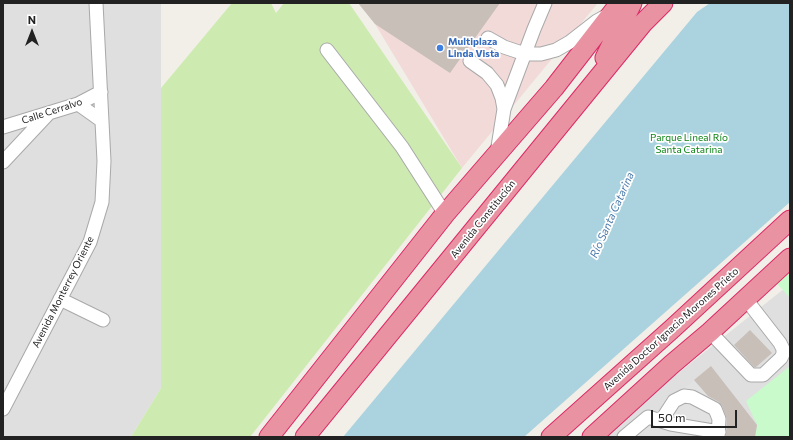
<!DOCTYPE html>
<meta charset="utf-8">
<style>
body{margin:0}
#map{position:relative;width:793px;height:440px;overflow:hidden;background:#f2efe9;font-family:Commissioner,sans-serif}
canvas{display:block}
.frame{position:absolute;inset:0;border:4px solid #222;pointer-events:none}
.north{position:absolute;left:12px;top:12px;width:40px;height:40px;-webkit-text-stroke:3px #fff;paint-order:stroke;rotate:0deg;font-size:11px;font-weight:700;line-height:16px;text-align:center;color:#222}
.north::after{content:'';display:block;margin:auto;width:14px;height:18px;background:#222;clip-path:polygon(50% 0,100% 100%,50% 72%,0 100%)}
.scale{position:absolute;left:651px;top:410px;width:86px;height:18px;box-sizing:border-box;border:2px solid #222;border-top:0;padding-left:5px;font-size:12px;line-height:14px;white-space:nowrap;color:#222;-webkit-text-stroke:3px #fff;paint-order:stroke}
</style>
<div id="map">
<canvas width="793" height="440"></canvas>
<div class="frame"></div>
<div class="north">N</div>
<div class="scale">50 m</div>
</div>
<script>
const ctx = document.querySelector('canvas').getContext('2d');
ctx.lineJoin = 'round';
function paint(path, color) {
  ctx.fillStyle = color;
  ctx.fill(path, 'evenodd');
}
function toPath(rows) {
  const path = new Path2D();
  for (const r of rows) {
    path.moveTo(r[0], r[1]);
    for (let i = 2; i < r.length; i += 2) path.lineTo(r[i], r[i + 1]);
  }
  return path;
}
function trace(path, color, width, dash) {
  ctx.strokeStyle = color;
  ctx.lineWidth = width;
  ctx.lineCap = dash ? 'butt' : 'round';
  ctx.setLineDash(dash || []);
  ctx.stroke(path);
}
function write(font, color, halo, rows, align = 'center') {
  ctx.font = font + ' Commissioner,sans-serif';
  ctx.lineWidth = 3.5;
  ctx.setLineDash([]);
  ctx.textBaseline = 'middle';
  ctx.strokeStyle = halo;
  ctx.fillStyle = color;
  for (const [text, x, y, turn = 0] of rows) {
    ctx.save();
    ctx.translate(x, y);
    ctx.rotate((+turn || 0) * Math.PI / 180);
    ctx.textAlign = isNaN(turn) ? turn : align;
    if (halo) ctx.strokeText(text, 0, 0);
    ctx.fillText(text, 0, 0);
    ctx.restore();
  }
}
const residential = toPath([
 [3,3,161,3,161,388,131,437,3,437],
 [790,284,790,437,598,437]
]);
const commercial = toPath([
 [358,3,598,3,462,168,375,24]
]);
const grass = toPath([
 [232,3,271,3,276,13,284,3,349,3,462,168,250,437,131,437,161,388,161,88]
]);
const park = toPath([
 [790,258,790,298,770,276],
 [790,366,790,437,755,437,757,425,746,401]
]);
const parking = toPath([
 [694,380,726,417,724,437,628,437]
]);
const water = toPath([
 [710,3,790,3,790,202,524,437,343,437,697,12]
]);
const building = toPath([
 [358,3,500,3,450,73,375,24],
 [750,330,772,353,756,367,754,367,734,345],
 [711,366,757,425,755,437,726,437,727,419,722,406,719,402,708,396,694,380]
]);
const minor = toPath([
 [488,38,504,47,525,54,541,54,556,50,570,42,597,21,606,16],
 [327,50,402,147,445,214],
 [470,61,487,73,497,85,502,98,504,109],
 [78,104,102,121],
 [3,127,78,104,101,92],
 [497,153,504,109,534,29,545,3],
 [3,162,48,114],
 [60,299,103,320],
 [710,332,751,375,763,375,781,358,783,354,783,349,780,343,745,298],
 [3,409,90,242,102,202,104,161,96,3],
 [661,421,674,401,684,396,692,397,715,409,719,419,718,437],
 [624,437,648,417,671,424,719,432]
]);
const highway = toPath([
 [605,58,632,3],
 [269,437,445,214,554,88,620,3],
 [305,437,643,23,663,3],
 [551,437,673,328,790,220],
 [592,437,671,365,710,332,790,258]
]);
const markers = [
 [440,48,4,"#3f7fe0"]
];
const shopNames = [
 ["Multiplaza",448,42],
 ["Linda Vista",448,54]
];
const streetNames = [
 ["Calle Cerralvo",52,111,-18],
 ["Avenida Constitución",483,219,-51],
 ["Avenida Monterrey Oriente",63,292,-63],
 ["Avenida Doctor Ignacio Morones Prieto",671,329,-42]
];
const parkNames = [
 ["Parque Lineal Río",689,138],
 ["Santa Catarina",689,150]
];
const waterNames = [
 ["Río Santa Catarina",612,215,-66]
];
paint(residential, '#e0dfdf');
paint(commercial, '#f2dad9');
paint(grass, '#cdebb0');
paint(park, '#c8facc');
paint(parking, '#e2e2e2');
paint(water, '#aad3df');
paint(building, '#c7bfb8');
trace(minor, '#a9a9a9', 15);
trace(highway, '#dc2a67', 21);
trace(minor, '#fff', 13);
trace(highway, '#e892a2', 19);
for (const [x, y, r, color] of markers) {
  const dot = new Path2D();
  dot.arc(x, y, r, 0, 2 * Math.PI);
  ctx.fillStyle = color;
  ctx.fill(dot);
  trace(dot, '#fff', 1.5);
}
write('bold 10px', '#366cbe', '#fff', shopNames, 'left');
write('10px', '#222', '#fff', streetNames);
write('10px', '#0c8416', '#fff', parkNames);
write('italic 11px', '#4a7aab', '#fff', waterNames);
</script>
